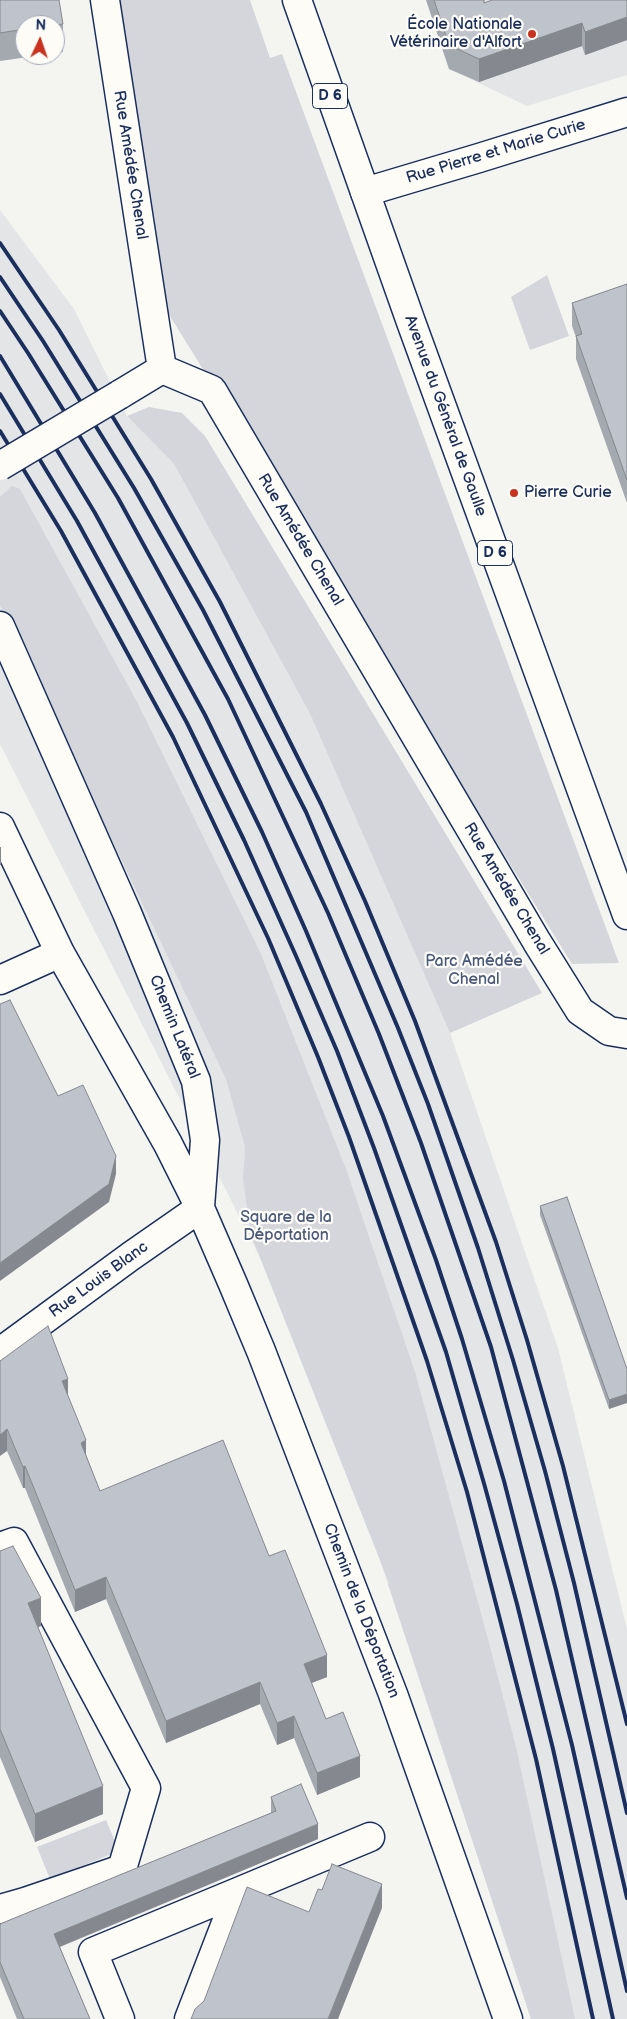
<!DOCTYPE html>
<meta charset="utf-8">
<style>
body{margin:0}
#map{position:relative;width:627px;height:2019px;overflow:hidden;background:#f4f4f1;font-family:"Balsamiq Sans",sans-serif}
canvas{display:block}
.north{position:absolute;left:15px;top:15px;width:50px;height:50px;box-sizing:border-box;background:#fdfcf7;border:1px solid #a3aaba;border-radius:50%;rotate:3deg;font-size:14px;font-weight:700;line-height:20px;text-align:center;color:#1b2f5e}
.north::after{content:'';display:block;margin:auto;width:18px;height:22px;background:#c8321e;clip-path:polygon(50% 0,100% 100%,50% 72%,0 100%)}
</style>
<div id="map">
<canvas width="627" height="2019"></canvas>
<div class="north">N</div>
</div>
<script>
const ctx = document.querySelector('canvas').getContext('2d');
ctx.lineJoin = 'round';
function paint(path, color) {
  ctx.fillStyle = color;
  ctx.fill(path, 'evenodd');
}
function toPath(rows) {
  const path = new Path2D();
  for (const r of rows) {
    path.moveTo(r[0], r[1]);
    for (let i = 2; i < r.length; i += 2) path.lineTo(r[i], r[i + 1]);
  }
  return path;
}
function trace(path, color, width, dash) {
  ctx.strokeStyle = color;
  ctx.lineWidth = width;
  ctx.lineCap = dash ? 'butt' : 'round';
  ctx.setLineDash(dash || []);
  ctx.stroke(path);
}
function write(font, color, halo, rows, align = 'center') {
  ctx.font = font + ' "Balsamiq Sans",sans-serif';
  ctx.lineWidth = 4.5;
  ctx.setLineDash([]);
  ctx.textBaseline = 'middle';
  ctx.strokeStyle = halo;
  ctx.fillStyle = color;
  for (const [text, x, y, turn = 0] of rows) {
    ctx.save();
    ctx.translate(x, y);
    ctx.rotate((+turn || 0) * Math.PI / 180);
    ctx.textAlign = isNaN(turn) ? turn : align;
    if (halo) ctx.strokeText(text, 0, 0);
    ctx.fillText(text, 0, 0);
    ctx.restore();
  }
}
const built = toPath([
 [426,0,627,0,627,75,527,106,449,69],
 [0,210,74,309,127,416,174,464,310,714,450,1033,558,1348,627,1629,627,2019,531,2019,318,1372,0,744]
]);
const green = toPath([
 [120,0,250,0,270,58,282,54,619,963,572,964,168,313],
 [547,275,569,336,530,350,511,297],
 [149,407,182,413,205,436,542,993,450,1033,310,714,174,464,127,416],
 [12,486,20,489,136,700,261,954,346,1169,415,1372,488,1639,516,1747,575,2019,531,2019,388,1584,396,1580,389,1583,251,1235,243,1179,245,1147,226,1079,0,605,0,497],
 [106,1820,119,1851,50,1879,37,1847]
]);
const minor = toPath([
 [105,0,162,369],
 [365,192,479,158,627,112],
 [162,369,212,390,537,942,580,1011,609,1031,627,1034],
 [119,395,162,369],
 [0,626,127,913,196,1081,205,1140,200,1207],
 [0,827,60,953,168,1144,200,1208,233,1284,261,1351,393,1694,508,2019],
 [0,980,60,953],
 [0,1352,131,1256,200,1208],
 [0,1547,14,1542,146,1788,122,1869,25,1902,0,1909],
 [120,2019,93,1952,238,1892],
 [189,2019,238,1892,370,1837]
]);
const primary = toPath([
 [297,0,411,322,627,915]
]);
const rail = toPath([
 [0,243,59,330,151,479,220,602,321,804,365,901,415,1021,496,1242,527,1340,563,1466,627,1724],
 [0,277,43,341,134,488,203,610,306,812,398,1028,428,1104,478,1248,513,1360,545,1471,574,1583,627,1813],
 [0,311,28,353,118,498,228,699,328,913,379,1034,421,1143,491,1347,556,1590,627,1898],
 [0,356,95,513,205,715,262,832,306,931,383,1116,436,1260,462,1339,504,1481,572,1745,627,1991],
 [0,394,77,521,187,723,244,840,296,956,337,1051,374,1148,446,1352,485,1487,517,1604,553,1749,613,2019],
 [0,431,61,531,173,737,268,938,318,1057,349,1137,427,1361,467,1492,536,1759,593,2019]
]);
const minorBridge = toPath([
 [0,466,119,395]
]);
const wall = toPath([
 [0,0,63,24,63,52,55,53,55,25,25,25,25,55,42,55,0,61],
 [426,0,484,0,484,3,627,0,627,40,585,55,582,46,479,82,449,69],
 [627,284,627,503,576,359,576,337,572,326,572,303],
 [540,1206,627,1369,609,1409,540,1215],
 [0,1361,68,1397,86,1455,100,1491,269,1556,327,1677,311,1683,326,1719,360,1777,317,1795,294,1738,277,1745,260,1704,166,1743,106,1599,75,1612,25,1488,23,1488,7,1451],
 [0,1551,41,1626,38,1627,103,1814,35,1842,0,1757],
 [271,1797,318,1839,60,1947,90,2019,17,2019,0,1977,0,1924,271,1813]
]);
const shadedWall = toPath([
 [627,17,627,40,585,55,585,32],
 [582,23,582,46,479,82,479,59],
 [0,847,1,847,1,865,0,865],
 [116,1156,116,1174,109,1202,0,1281,0,1263],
 [68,1379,68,1400,62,1381],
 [627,1394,627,1403,609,1409,609,1400],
 [7,1429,7,1451,0,1456,0,1435],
 [86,1440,86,1462,81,1443],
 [25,1466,25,1488,23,1488,23,1467],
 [106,1577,106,1599,75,1612,75,1590],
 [41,1598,41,1626,28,1631,28,1603],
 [327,1655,327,1677,304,1686,304,1664],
 [260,1682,260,1704,166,1743,166,1721],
 [294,1716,294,1738,277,1745,277,1723],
 [360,1756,360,1777,317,1795,317,1773],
 [103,1786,103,1814,35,1842,35,1814],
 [318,1824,318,1839,54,1949,54,1934],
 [382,1884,382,1908,338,2019,328,2019]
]);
const building = toPath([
 [0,0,59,0,63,24,54,25,25,25,25,29,0,33,0,0],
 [434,0,484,0,484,3,492,0,627,0,627,17,585,32,582,23,479,59,449,45,434,0],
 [627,284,627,480,576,336,582,334,572,303,627,284],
 [10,1000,58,1096,83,1085,116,1156,109,1184,0,1263,0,1004,10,1000],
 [567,1197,627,1369,627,1394,609,1400,540,1206,567,1197],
 [48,1326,68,1379,62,1381,86,1440,81,1443,100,1491,223,1440,269,1556,285,1550,327,1655,304,1664,326,1719,343,1712,360,1756,317,1773,294,1716,277,1723,260,1682,166,1721,106,1577,75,1590,25,1466,23,1467,7,1429,0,1435,0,1361,48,1326],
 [13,1546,41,1598,28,1603,103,1786,35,1814,0,1729,0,1551,13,1546],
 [301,1784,318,1824,54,1934,90,2019,24,2019,0,1962,0,1924,276,1811,271,1797,301,1784],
 [332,1864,382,1884,328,2019,191,2019,195,2009,204,2001,247,1887,309,1912,318,1889,322,1890,332,1864]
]);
const markers = [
 [532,34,5,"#c8321e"],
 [514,493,5,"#c8321e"]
];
const shields = [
 [330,96,35],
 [495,553,35]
];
const shieldNames = [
 ["D 6",330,96],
 ["D 6",495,553]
];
const poiNames = [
 ["École Nationale",522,25],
 ["Vétérinaire d'Alfort",522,43],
 ["Pierre Curie",524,493,"left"]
];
const streetNames = [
 ["Rue Pierre et Marie Curie",496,152,-17],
 ["Rue Amédée Chenal",130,165,81],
 ["Avenue du Général de Gaulle",445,416,70],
 ["Rue Amédée Chenal",300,540,59],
 ["Rue Amédée Chenal",506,889,59],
 ["Chemin Latéral",174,1027,68],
 ["Rue Louis Blanc",99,1280,-36],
 ["Chemin de la Déportation",361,1611,69]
];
const parkNames = [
 ["Parc Amédée",474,962],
 ["Chenal",474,980],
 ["Square de la",286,1218],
 ["Déportation",286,1236]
];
paint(built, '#e4e5e6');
paint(green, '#d4d6db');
trace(minor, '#1b2f5e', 31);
trace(primary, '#1b2f5e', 31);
trace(minor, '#fdfcf7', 28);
trace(primary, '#fdfcf7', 28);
trace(rail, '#1b2f5e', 4);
trace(minorBridge, '#1b2f5e', 31, []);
trace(minorBridge, '#fdfcf7', 28);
paint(wall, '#a4a8af');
paint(shadedWall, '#86888f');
paint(building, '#bfc3cc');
trace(building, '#86888f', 1);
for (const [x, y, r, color] of markers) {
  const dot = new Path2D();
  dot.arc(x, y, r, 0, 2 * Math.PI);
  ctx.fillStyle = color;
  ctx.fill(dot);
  trace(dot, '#fdfcf7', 2);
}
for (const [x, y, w] of shields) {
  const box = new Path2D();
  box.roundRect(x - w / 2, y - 12.5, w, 25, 4);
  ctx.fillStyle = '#fdfcf7';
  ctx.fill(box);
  trace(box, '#1b2f5e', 1);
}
write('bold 15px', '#1b2f5e', null, shieldNames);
write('16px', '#1b2f5e', '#fdfcf7', poiNames, 'right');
write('16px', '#1b2f5e', '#fdfcf7', streetNames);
write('16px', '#49597d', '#fdfcf7', parkNames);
</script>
